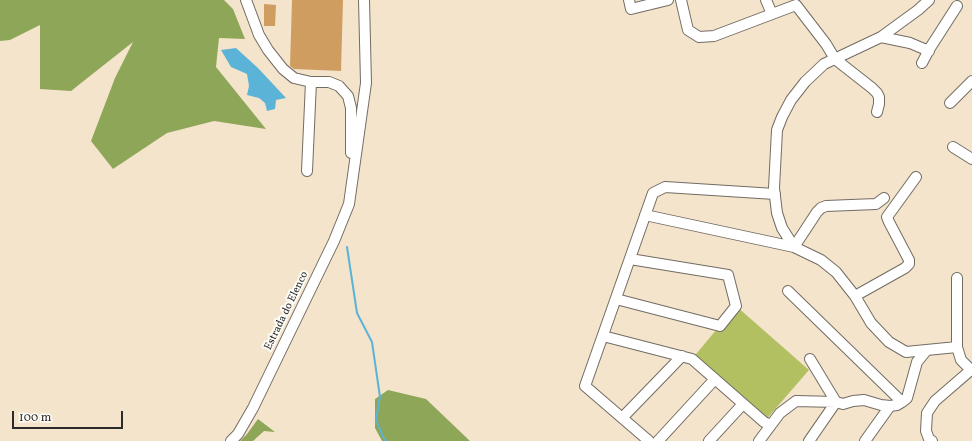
<!DOCTYPE html>
<style>
body{margin:0}
#map{position:relative;width:972px;height:441px;overflow:hidden;background:#f5e4cc;font-family:Vollkorn,serif}
canvas{display:block}
.scale{position:absolute;left:12px;top:411px;width:111px;height:18px;box-sizing:border-box;border:2px solid #2b2b2b;border-top:0;padding-left:5px;font-size:12px;line-height:14px;white-space:nowrap;color:#2b2b2b;-webkit-text-stroke:3px #fdfcf7;paint-order:stroke}
</style>
<div id="map">
<canvas width="972" height="441"></canvas>
<div class="scale">100 m</div>
</div>
<script>
const ctx = document.querySelector('canvas').getContext('2d');
ctx.lineJoin = 'round';
function paint(path, color) {
  ctx.fillStyle = color;
  ctx.fill(path, 'evenodd');
}
function toPath(rows) {
  const path = new Path2D();
  for (const r of rows) {
    path.moveTo(r[0], r[1]);
    for (let i = 2; i < r.length; i += 2) path.lineTo(r[i], r[i + 1]);
  }
  return path;
}
function trace(path, color, width, dash) {
  ctx.strokeStyle = color;
  ctx.lineWidth = width;
  ctx.lineCap = dash ? 'butt' : 'round';
  ctx.setLineDash(dash || []);
  ctx.stroke(path);
}
function write(font, color, halo, rows, align = 'center') {
  ctx.font = font + ' Vollkorn,serif';
  ctx.lineWidth = 4;
  ctx.setLineDash([]);
  ctx.textBaseline = 'middle';
  ctx.strokeStyle = halo;
  ctx.fillStyle = color;
  for (const [text, x, y, turn = 0] of rows) {
    ctx.save();
    ctx.translate(x, y);
    ctx.rotate((+turn || 0) * Math.PI / 180);
    ctx.textAlign = isNaN(turn) ? turn : align;
    if (halo) ctx.strokeText(text, 0, 0);
    ctx.fillText(text, 0, 0);
    ctx.restore();
  }
}
const green = toPath([
 [736,306,809,370,764,422,692,359]
]);
const forest = toPath([
 [0,0,224,0,233,9,245,39,219,38,216,67,266,129,214,121,167,133,113,169,91,141,115,78,133,42,71,91,40,89,40,25,10,40,0,41],
 [388,390,426,399,470,441,382,441,375,428,375,399],
 [258,419,275,432,264,431,253,441,240,441,247,434]
]);
const water = toPath([
 [236,48,258,68,286,98,276,100,275,109,267,111,265,103,259,98,247,95,249,86,247,74,231,67,221,50]
]);
const stream = toPath([
 [347,247,357,313,372,342,380,397,376,419,383,437,386,441]
]);
const building = toPath([
 [292,0,343,0,341,71,294,69,290,66],
 [264,4,276,5,275,26,264,26]
]);
const minor = toPath([
 [246,0,259,35,268,50,283,69,294,78,311,82,329,82,339,86,348,96,351,108,351,153],
 [629,0,631,9,668,0],
 [681,0,688,30,699,37,714,36,796,5,826,44,835,59,872,88,877,93,879,97,879,104,877,112],
 [766,0,772,14],
 [929,0,918,10,881,37,824,64,805,82,791,100,782,117,777,130,774,188,777,213,782,228,794,247,821,260,836,272,855,296,871,323,889,342,906,352,957,347],
 [881,37,910,43,929,51],
 [922,63,930,48,957,6],
 [950,103,972,81],
 [953,147,972,159],
 [307,171,311,82],
 [645,215,794,247,817,212,821,208,826,206,876,204,884,198],
 [957,278,957,347,961,360,971,370],
 [788,291,902,402],
 [855,296,905,268,909,264,909,260,889,222,887,217,916,177],
 [616,299,720,326,736,306,728,275,630,259],
 [603,336,692,359,764,422,771,425],
 [810,359,836,402,843,404,853,401,864,400,881,405,890,406,897,405,902,402,907,398,917,362,926,351],
 [622,418,682,356],
 [231,441,238,434,253,408,334,241,349,204,366,83,364,0],
 [649,441,585,386,653,193,665,187,775,194],
 [658,441,715,379],
 [709,441,743,404],
 [759,441,780,413,796,401,836,402,809,441],
 [865,441,890,406],
 [932,441,929,439,926,431,927,413,935,401,972,369]
]);
const streetNames = [
 ["Estrada do Elenco",287,311,-64]
];
paint(green, '#b3c062');
paint(forest, '#8ea658');
paint(water, '#5bb3d8');
trace(stream, '#5bb3d8', 2);
paint(building, '#cf9d60');
trace(minor, '#726c63', 12);
trace(minor, '#fff', 10);
write('11px', '#2b2b2b', '#fdfcf7', streetNames);
</script>
